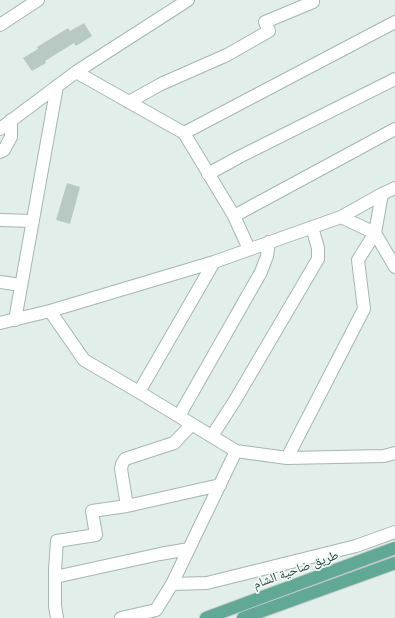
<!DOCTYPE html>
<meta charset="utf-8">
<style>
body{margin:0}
canvas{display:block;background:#e2eee9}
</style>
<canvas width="395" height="618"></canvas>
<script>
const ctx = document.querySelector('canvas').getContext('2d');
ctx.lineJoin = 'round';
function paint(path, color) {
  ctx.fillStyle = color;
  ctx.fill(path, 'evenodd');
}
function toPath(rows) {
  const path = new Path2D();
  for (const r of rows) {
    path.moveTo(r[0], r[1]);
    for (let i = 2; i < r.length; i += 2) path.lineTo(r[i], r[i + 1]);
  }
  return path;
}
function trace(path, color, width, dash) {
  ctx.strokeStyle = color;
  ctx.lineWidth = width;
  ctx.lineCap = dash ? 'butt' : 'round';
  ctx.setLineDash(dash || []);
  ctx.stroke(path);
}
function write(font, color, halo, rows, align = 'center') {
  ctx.font = font + ' "Space Grotesk","Noto Naskh Arabic",sans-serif';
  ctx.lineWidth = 3.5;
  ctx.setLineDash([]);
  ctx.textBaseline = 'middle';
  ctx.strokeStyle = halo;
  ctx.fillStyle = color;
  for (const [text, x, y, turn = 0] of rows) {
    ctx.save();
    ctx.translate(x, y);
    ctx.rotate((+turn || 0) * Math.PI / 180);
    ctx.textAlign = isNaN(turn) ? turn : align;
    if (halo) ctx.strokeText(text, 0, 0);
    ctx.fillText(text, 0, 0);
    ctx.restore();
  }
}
const building = toPath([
 [84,23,92,36,76,46,74,43,45,61,46,63,32,71,23,58,38,49,37,47,68,28,70,31],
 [67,183,80,187,70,224,56,220]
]);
const minor = toPath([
 [0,25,38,0],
 [76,72,184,133,234,216,249,249],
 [129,102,161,84,227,55,269,31,265,22,313,2],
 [0,129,76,72,188,0],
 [184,133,395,22],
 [0,152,4,150,11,137,11,120],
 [208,174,239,157,395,79],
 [234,216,395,129],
 [341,217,382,194,395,188],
 [0,220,33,221],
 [0,282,21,285],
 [50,311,84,360,139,392,236,451,287,458,384,456,395,453],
 [15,320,57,86],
 [0,323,50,311,214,262,341,217,375,233,395,267],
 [139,392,214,262],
 [179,416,261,272,267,256,269,242],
 [192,424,174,443,125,459,122,464,121,469,127,506,220,485],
 [212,436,234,402,318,259,318,248,312,227],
 [287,458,364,309,358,260,375,233,382,194],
 [55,577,160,554,189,549],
 [172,584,207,583,356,546,395,532],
 [57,618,55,606,55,570,57,541,96,535,92,511,127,506],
 [121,618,156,610,172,584,236,451]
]);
const major = toPath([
 [206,618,395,548],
 [243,618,395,563]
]);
const streetNames = [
 ["طريق ضاحية الشام",296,570,-20]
];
paint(building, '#b7c9c2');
trace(minor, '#a4b7b1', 14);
trace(major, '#c1cac8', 14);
trace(minor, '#fff', 12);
trace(major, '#62a897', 12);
write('13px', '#204139', '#f3faf7', streetNames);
</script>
